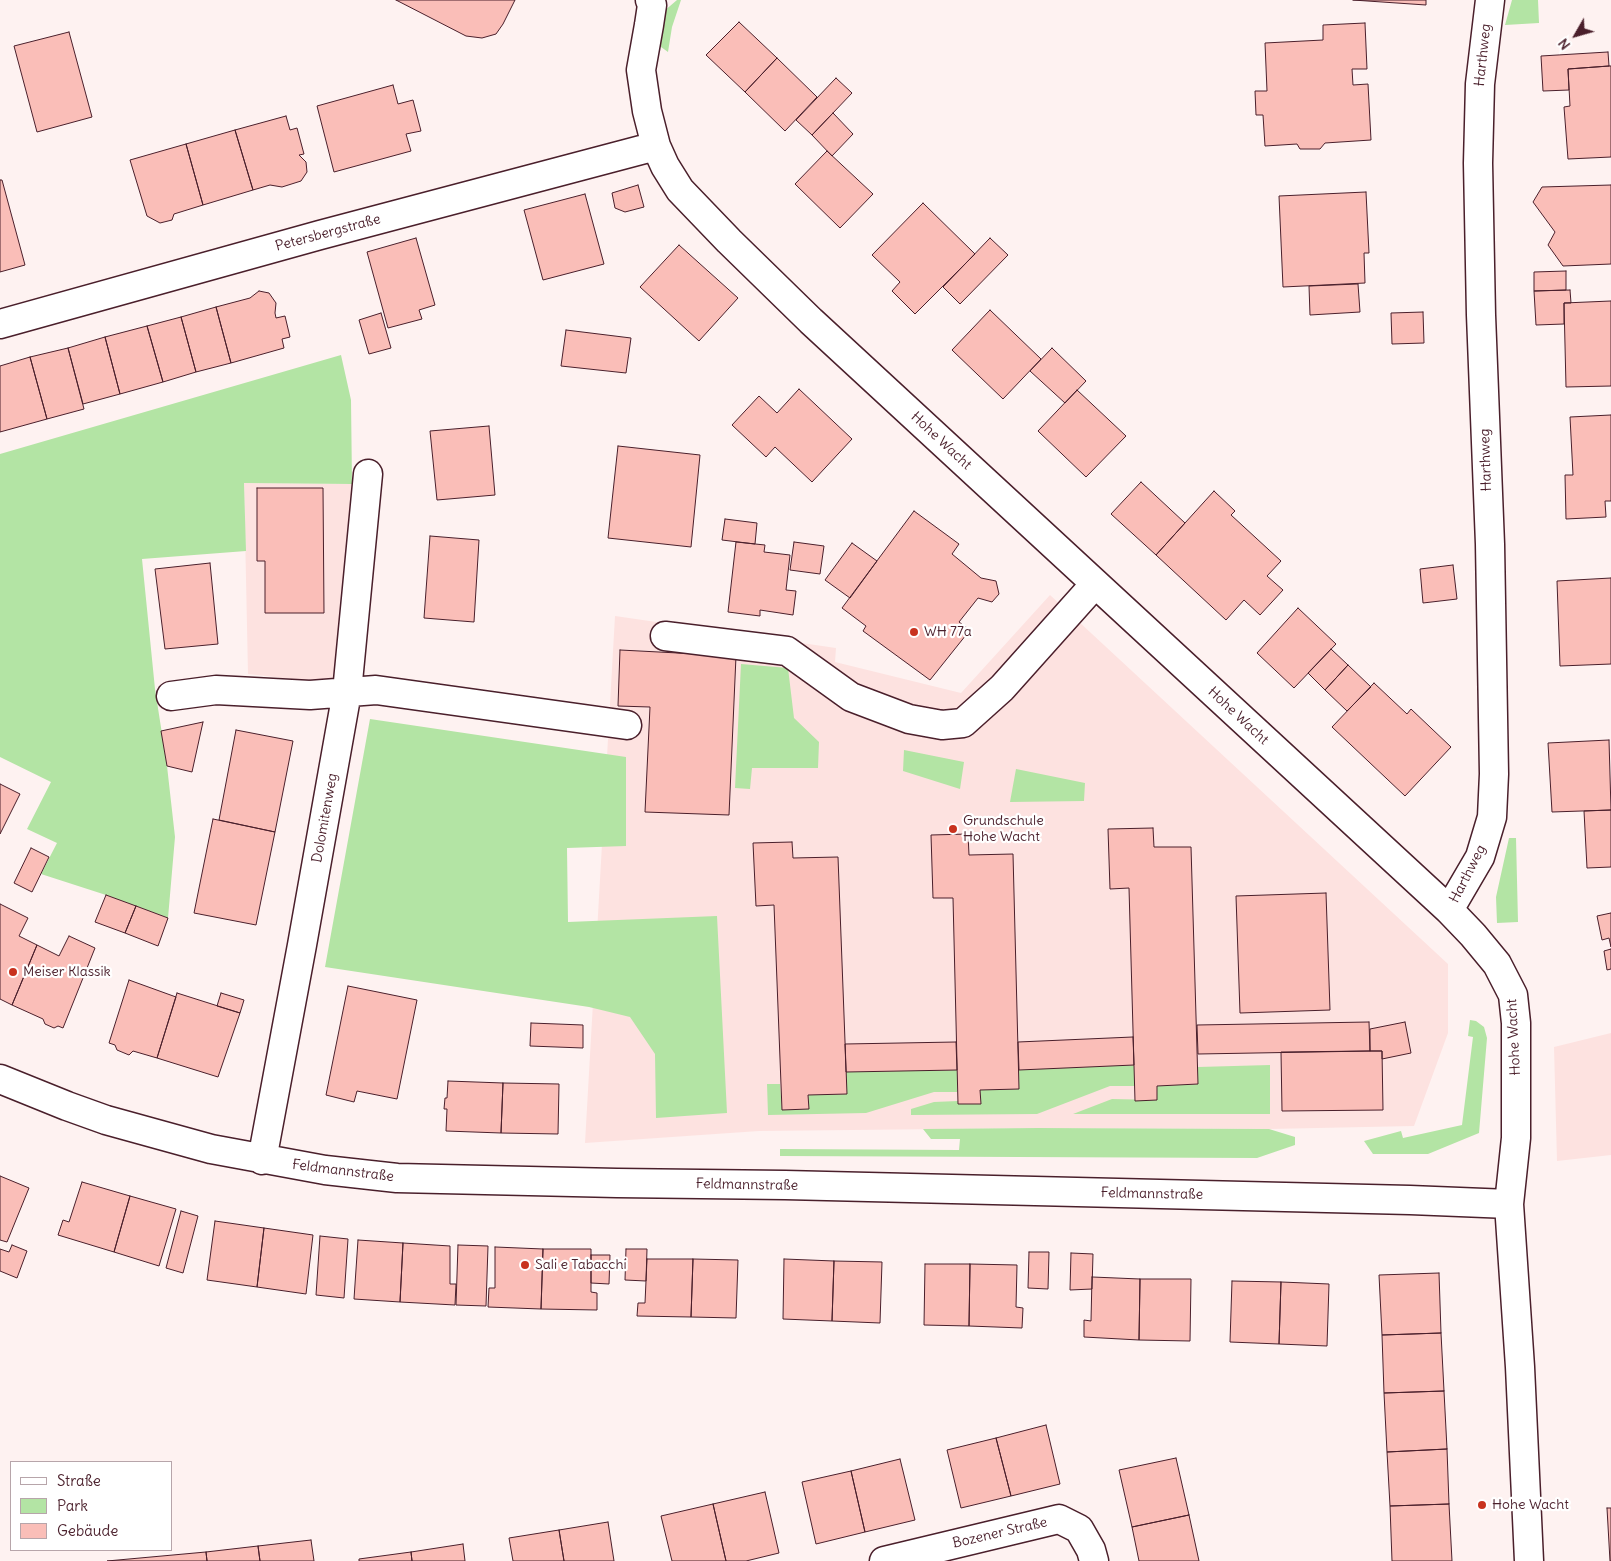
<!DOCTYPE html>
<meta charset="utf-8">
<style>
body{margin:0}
#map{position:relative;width:1611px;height:1561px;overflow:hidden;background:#fef2f1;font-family:Delius,sans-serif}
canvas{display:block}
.legend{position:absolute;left:10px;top:1461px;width:162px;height:90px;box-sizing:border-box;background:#fff;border:1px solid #b7a5aa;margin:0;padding:6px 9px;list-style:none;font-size:15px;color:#4a1f2b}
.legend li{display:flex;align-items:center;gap:10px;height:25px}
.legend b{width:25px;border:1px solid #b7a5aa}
.north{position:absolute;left:1551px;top:10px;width:50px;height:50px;-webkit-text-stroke:4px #fff;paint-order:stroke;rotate:232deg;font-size:14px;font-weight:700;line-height:20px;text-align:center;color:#4a1f2b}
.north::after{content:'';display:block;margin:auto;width:18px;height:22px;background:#4a1f2b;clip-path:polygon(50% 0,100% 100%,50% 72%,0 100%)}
</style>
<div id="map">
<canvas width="1611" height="1561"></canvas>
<ul class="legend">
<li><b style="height:6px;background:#fff"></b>Straße</li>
<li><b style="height:14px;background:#b3e4a4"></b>Park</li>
<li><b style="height:14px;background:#fabeb8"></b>Gebäude</li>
</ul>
<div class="north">N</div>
</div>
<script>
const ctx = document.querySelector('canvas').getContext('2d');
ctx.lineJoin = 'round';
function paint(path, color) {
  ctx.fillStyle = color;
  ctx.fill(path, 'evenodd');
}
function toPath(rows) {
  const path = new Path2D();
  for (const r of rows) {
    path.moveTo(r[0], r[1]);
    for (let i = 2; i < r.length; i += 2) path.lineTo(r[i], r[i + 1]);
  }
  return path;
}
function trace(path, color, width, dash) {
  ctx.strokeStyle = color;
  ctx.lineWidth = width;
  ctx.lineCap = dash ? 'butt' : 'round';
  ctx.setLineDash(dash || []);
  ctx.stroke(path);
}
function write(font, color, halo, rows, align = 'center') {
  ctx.font = font + ' Delius,sans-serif';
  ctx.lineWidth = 4.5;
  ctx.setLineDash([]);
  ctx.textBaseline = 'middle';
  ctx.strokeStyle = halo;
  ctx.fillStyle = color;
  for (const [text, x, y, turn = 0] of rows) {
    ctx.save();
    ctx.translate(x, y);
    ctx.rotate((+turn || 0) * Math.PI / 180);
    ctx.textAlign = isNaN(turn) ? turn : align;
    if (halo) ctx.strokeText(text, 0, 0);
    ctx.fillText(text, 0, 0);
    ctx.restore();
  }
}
const built = toPath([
 [244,483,352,484,340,661,336,684,248,674],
 [1050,595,1448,964,1448,1033,1414,1126,1269,1129,1038,1128,759,1131,585,1143,615,616,836,648,835,662,961,693],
 [1611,1033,1611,1155,1557,1161,1554,1047]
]);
const green = toPath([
 [677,0,681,0,672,27,668,52,661,47,657,40,663,12],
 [1512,0,1538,0,1539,23,1505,25],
 [341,355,351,400,352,484,244,483,246,551,142,559,155,689,167,766,175,837,168,918,106,895,41,874,57,843,27,829,51,782,0,757,0,454],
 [741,664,788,668,794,718,819,742,818,768,752,768,750,789,735,788],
 [370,719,626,757,626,846,567,848,568,922,717,916,727,1113,656,1118,655,1054,630,1017,589,1007,325,967],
 [904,750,964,762,960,789,903,771],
 [1016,769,1085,783,1084,801,1010,802],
 [1509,838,1516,838,1518,922,1497,923,1496,897],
 [1470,1020,1476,1021,1484,1027,1487,1038,1479,1133,1428,1154,1373,1154,1364,1141,1401,1131,1403,1138,1462,1125,1473,1037,1468,1036],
 [1134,1065,1135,1086,1110,1086,1037,1114,911,1115,911,1109,934,1102,958,1101,958,1104,981,1104,980,1090,1019,1089,1019,1070],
 [1270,1065,1270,1114,1073,1114,1112,1099,1157,1100,1157,1086,1198,1084,1198,1067],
 [957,1070,957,1092,934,1092,866,1113,768,1115,767,1084,780,1084,782,1110,809,1109,808,1095,846,1094,846,1072],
 [1038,1128,1269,1129,1295,1137,1295,1145,1257,1158,780,1156,780,1149,959,1150,960,1139,931,1139,923,1129]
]);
const building = toPath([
 [396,0,515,0,503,24,496,34,482,38,466,36,396,0],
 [1353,0,1426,0,1426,5,1353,0],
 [739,22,777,58,745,92,706,55,739,22],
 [1365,23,1367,69,1352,69,1353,85,1368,84,1371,140,1325,143,1320,149,1300,149,1297,144,1265,146,1263,115,1256,115,1255,91,1267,91,1265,43,1323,40,1323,25,1365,23],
 [69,32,92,117,37,132,14,46,69,32],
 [1608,52,1609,66,1568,69,1569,90,1543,91,1541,56,1608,52],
 [777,58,817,97,785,131,745,92,777,58],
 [1609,66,1611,66,1611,157,1568,159,1564,107,1570,106,1568,69,1609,66],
 [836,78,852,93,812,135,796,120,836,78],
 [393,85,398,104,413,100,421,131,406,134,411,151,334,172,317,106,393,85],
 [833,113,853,134,832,156,812,135,833,113],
 [286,116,290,130,297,128,304,154,299,155,306,162,307,172,301,181,282,187,270,185,253,190,235,130,286,116],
 [235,130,253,190,203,205,186,144,235,130],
 [186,144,203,205,174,214,172,220,160,223,147,216,130,160,186,144],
 [827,151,873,194,840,228,795,184,827,151],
 [0,180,2,180,25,265,0,272,0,180],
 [638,185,644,207,625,212,615,208,612,193,638,185],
 [1611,185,1611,264,1563,266,1548,245,1555,232,1533,202,1542,187,1611,185],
 [1366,192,1369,253,1364,253,1365,283,1283,287,1279,196,1366,192],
 [585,194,604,264,543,280,524,210,585,194],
 [923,203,975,254,915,314,892,291,900,282,872,255,923,203],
 [416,238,435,305,419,310,422,319,388,328,367,252,416,238],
 [990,238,1008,255,960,304,943,287,990,238],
 [679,245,738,298,699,341,640,287,679,245],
 [1566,271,1566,290,1534,291,1534,272,1566,271],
 [1358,284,1360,312,1310,315,1309,286,1358,284],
 [1570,290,1571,303,1564,303,1564,324,1536,325,1534,291,1570,290],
 [259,291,269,293,276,303,275,313,276,318,285,316,290,337,282,339,284,348,231,363,216,307,250,298,259,291],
 [1611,301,1611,386,1566,387,1564,303,1611,301],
 [216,307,231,363,196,372,181,317,216,307],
 [990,310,1041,359,1003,399,952,350,990,310],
 [1423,312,1424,343,1392,344,1391,313,1423,312],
 [381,313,391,348,369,354,359,320,381,313],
 [181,317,196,372,163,382,147,326,181,317],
 [147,326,163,382,120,394,105,337,147,326],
 [566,330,631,338,626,373,561,366,566,330],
 [105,337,120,394,83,404,68,348,105,337],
 [68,348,84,409,47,419,30,357,68,348],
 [1052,348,1086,381,1065,403,1030,371,1052,348],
 [30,357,47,419,0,432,0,366,30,357],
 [799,389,852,439,812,482,775,447,766,457,732,425,759,396,777,413,799,389],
 [1077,390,1126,436,1086,477,1038,431,1077,390],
 [1611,415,1611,501,1605,501,1606,517,1566,519,1565,475,1573,475,1570,417,1611,415],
 [489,426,495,495,437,500,430,431,489,426],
 [618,446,700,455,691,547,608,538,618,446],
 [1141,482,1185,523,1156,555,1111,514,1141,482],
 [257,488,323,488,324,613,265,613,265,561,257,561,257,488],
 [1214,491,1235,511,1231,515,1281,561,1267,576,1283,590,1260,615,1244,600,1226,620,1156,555,1214,491],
 [914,511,959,544,952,554,981,578,996,581,999,594,992,602,978,598,959,622,970,630,930,680,863,631,866,626,842,608,914,511],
 [725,519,757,523,755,544,722,540,725,519],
 [430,536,479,540,474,622,424,618,430,536],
 [736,542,765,545,764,552,790,555,786,590,796,591,793,615,760,610,760,616,728,612,736,542],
 [794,542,824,546,820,574,790,570,794,542],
 [852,543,877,561,850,598,825,580,852,543],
 [210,563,218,644,165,649,155,569,210,563],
 [1453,565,1457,599,1423,603,1420,569,1453,565],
 [1611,578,1611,664,1560,666,1557,581,1611,578],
 [1298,608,1336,644,1294,688,1257,653,1298,608],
 [1331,649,1348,665,1325,690,1308,673,1331,649],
 [620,650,736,656,729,815,645,812,650,707,618,706,620,650],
 [1348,665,1371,687,1347,711,1325,690,1348,665],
 [1374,683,1407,714,1411,709,1451,747,1405,796,1332,727,1374,683],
 [203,722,192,772,167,766,161,731,203,722],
 [236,730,293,741,275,832,219,820,236,730],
 [1609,740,1611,810,1552,812,1548,743,1609,740],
 [0,784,20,794,0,834,0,784],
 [1611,810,1611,867,1587,868,1584,811,1611,810],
 [213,819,275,832,256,925,194,913,213,819],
 [1153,828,1154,847,1191,847,1198,1084,1157,1086,1157,1100,1135,1101,1129,888,1110,889,1108,829,1153,828],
 [968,834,969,855,1013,854,1019,1089,980,1090,981,1104,958,1104,953,898,933,898,931,835,968,834],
 [792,842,793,858,838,857,847,1094,808,1095,809,1109,782,1110,774,905,756,906,753,843,792,842],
 [31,848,49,857,32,892,14,883,31,848],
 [1326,893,1330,1010,1240,1013,1236,896,1326,893],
 [106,895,136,906,125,933,95,922,106,895],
 [0,904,28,918,19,936,37,945,12,1005,0,999,0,904],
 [136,906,168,918,158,946,125,933,136,906],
 [1611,913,1611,947,1609,938,1602,940,1597,916,1611,913],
 [69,936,95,948,63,1028,58,1026,54,1028,45,1024,43,1019,12,1005,37,945,59,956,69,936],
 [1611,949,1611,969,1607,970,1604,951,1611,949],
 [129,980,176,997,157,1058,133,1051,129,1055,117,1050,115,1045,109,1043,129,980],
 [348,986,417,1000,397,1099,357,1091,354,1102,326,1095,348,986],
 [177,993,240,1013,218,1077,157,1058,177,993],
 [221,993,244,1000,240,1013,217,1006,221,993],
 [1369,1022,1370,1051,1198,1054,1197,1025,1369,1022],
 [1405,1022,1411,1053,1382,1059,1382,1051,1370,1051,1370,1029,1405,1022],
 [531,1023,583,1025,583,1048,530,1046,531,1023],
 [1133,1037,1134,1065,1019,1070,1018,1042,1133,1037],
 [956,1042,957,1070,846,1072,845,1044,956,1042],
 [1370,1051,1382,1051,1383,1110,1282,1111,1281,1052,1370,1051],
 [448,1081,503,1083,501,1133,446,1131,447,1109,444,1109,445,1098,447,1098,448,1081],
 [503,1083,559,1084,558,1134,501,1133,503,1083],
 [0,1176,29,1188,7,1242,0,1240,0,1176],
 [82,1182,130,1196,114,1252,58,1235,63,1220,69,1222,82,1182],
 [130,1196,176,1209,159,1266,114,1252,130,1196],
 [181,1211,198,1216,183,1273,166,1268,181,1211],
 [215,1221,264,1228,257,1287,207,1280,215,1221],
 [264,1228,313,1235,306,1294,257,1287,264,1228],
 [320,1236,348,1239,344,1298,316,1295,320,1236],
 [358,1240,403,1243,400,1302,354,1299,358,1240],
 [403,1243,450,1246,450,1284,456,1284,455,1305,400,1302,403,1243],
 [12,1245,27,1251,17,1278,0,1271,0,1249,9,1252,12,1245],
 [458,1245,488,1246,486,1306,456,1305,458,1245],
 [495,1247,543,1249,541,1309,488,1307,489,1288,495,1288,495,1247],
 [543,1249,591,1249,591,1292,597,1293,597,1310,541,1309,543,1249],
 [626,1249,647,1249,646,1281,625,1280,626,1249],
 [1029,1252,1049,1252,1048,1289,1028,1288,1029,1252],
 [1071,1253,1093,1254,1092,1289,1070,1290,1071,1253],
 [591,1255,610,1255,609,1284,591,1283,591,1255],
 [647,1259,693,1259,691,1317,637,1316,638,1303,645,1303,647,1259],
 [693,1259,738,1260,736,1318,691,1317,693,1259],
 [784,1259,834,1261,832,1321,783,1319,784,1259],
 [834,1261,882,1262,880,1323,832,1321,834,1261],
 [925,1264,970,1264,969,1326,924,1325,925,1264],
 [970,1264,1017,1265,1016,1307,1023,1308,1022,1328,969,1326,970,1264],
 [1439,1273,1441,1333,1382,1335,1379,1275,1439,1273],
 [1092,1277,1140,1279,1139,1340,1084,1337,1084,1320,1091,1321,1092,1277],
 [1140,1279,1191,1279,1190,1341,1139,1340,1140,1279],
 [1232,1281,1281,1282,1279,1344,1230,1342,1232,1281],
 [1281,1282,1329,1284,1327,1346,1279,1344,1281,1282],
 [1441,1333,1444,1391,1384,1393,1382,1335,1441,1333],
 [1444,1391,1447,1449,1387,1452,1384,1393,1444,1391],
 [1046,1425,1060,1484,1011,1496,996,1438,1046,1425],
 [996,1438,1011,1496,961,1508,947,1450,996,1438],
 [1447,1449,1449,1504,1390,1506,1387,1452,1447,1449],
 [1176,1458,1189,1515,1132,1527,1119,1470,1176,1458],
 [900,1459,915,1520,865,1532,851,1471,900,1459],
 [851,1471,865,1532,816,1544,802,1482,851,1471],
 [765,1492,779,1553,746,1561,726,1561,713,1504,765,1492],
 [713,1504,726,1561,672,1561,661,1516,713,1504],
 [1449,1504,1452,1561,1392,1561,1390,1506,1449,1504],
 [1607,1508,1611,1508,1611,1561,1610,1561,1607,1508],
 [1189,1515,1199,1561,1139,1561,1132,1527,1189,1515],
 [608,1522,614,1561,564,1561,559,1530,608,1522],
 [559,1530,564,1561,513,1561,509,1538,559,1530],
 [311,1540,314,1561,260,1561,258,1546,311,1540],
 [463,1544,465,1561,412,1561,411,1552,463,1544],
 [258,1546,260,1561,207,1561,206,1552,258,1546],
 [206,1552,207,1561,107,1561,206,1552],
 [411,1552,412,1561,359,1561,359,1559,411,1552]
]);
const minor = toPath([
 [650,0,652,5,649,25,641,70,647,111,656,146,665,166,680,190,729,241,811,321,1449,910,1473,935,1497,964,1513,995,1516,1023,1516,1138,1509,1204,1520,1367,1529,1561],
 [0,324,320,235,656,146],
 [665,636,787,651,851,697,909,719,942,725,963,723,1002,688,1095,584],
 [171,696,216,690,310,695,376,690,627,725],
 [1449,910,1480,857,1492,817,1494,774,1490,544,1481,315,1478,163,1480,84,1490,0],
 [0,1079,67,1106,106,1120,211,1149,325,1170,397,1178,617,1183,785,1185,1410,1200,1509,1204],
 [262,1160,302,945,347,692,368,474],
 [884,1561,1059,1519,1079,1529,1091,1550,1094,1561]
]);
const markers = [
 [914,632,5,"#c8321e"],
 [953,829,5,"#c8321e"],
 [13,972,5,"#c8321e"],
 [525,1265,5,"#c8321e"],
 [1482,1505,5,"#c8321e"]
];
const streetNames = [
 ["Harthweg",1483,55,-84],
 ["Petersbergstraße",328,233,-15],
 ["Hohe Wacht",941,441,43],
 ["Harthweg",1486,460,-92],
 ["Hohe Wacht",1238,716,43],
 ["Dolomitenweg",325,818,-80],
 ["Harthweg",1468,874,-63],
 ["Hohe Wacht",1514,1037,-93],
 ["Feldmannstraße",343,1171,7],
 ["Feldmannstraße",747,1185,1],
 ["Feldmannstraße",1152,1194,1],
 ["Bozener Straße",1000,1533,-13]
];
const poiNames = [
 ["WH 77a",924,632],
 ["Grundschule",963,821],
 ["Hohe Wacht",963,837],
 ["Meiser Klassik",23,972],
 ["Sali e Tabacchi",535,1265],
 ["Hohe Wacht",1492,1505]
];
paint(built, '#fde2e0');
paint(green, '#b3e4a4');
paint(building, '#fabeb8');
trace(building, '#4a1f2b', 1);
trace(minor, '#4a1f2b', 31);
trace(minor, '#fff', 28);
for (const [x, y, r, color] of markers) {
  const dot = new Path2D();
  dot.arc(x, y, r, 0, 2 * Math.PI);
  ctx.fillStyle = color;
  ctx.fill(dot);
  trace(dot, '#fff', 2);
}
write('14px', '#4a1f2b', '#fff', streetNames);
write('14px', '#4a1f2b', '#fff', poiNames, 'left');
</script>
